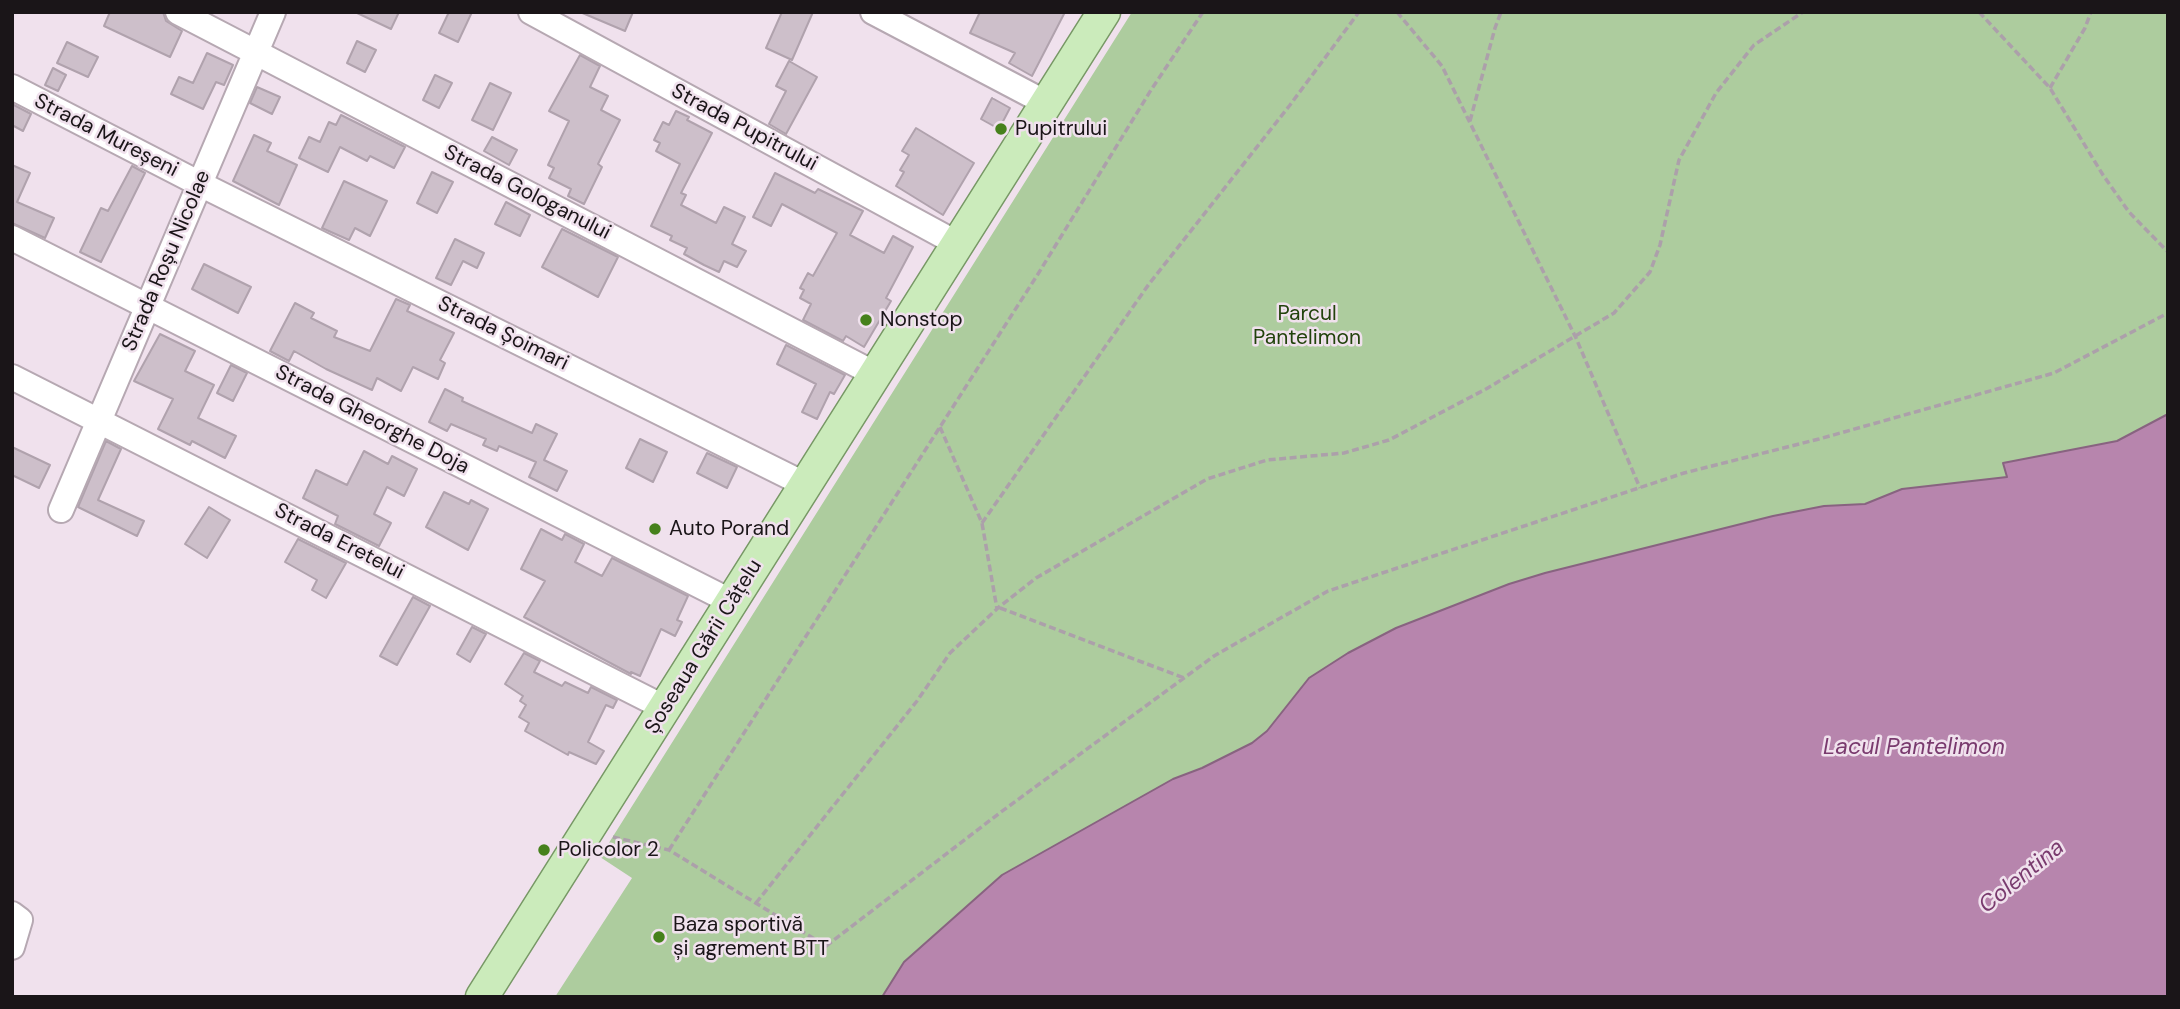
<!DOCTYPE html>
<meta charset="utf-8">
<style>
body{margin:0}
#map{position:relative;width:2180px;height:1009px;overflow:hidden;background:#f0e1ed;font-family:"DM Sans",sans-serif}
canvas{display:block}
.frame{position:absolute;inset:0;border:14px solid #1a1518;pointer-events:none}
</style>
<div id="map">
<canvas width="2180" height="1009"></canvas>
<div class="frame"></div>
</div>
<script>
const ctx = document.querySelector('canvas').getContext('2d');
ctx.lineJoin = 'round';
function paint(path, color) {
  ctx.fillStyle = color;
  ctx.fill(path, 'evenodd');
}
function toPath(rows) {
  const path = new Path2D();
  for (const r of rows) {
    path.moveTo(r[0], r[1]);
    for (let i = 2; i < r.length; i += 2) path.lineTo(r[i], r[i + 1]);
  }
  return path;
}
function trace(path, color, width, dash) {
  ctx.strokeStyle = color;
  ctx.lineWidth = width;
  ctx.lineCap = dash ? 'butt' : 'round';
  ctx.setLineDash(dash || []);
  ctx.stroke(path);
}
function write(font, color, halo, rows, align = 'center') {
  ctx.font = font + ' "DM Sans",sans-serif';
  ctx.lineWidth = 5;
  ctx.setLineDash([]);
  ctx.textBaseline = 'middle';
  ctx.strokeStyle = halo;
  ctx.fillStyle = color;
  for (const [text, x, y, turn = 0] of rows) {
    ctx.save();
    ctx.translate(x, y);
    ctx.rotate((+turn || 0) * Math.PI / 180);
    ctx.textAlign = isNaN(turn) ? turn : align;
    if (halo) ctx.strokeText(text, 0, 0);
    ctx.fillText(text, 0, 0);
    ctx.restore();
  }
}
const green = toPath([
 [1132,12,2168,12,2168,414,2117,441,2003,463,2008,477,1902,489,1865,504,1824,506,1773,516,1545,573,1396,628,1348,653,1309,678,1267,731,1252,743,1202,768,1173,779,1002,875,904,962,882,997,555,997,632,878,600,857]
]);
const water = toPath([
 [2168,414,2168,997,882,997,904,962,1002,875,1173,779,1202,768,1252,743,1267,731,1309,678,1348,653,1396,628,1509,584,1545,573,1773,516,1824,506,1865,504,1902,489,2007,477,2003,463,2117,441,2168,414]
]);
const building = toPath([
 [110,12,163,12,166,21,182,31,170,57,104,26,110,12],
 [355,12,399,12,391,29,355,12],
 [449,12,472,12,458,42,439,33,449,12],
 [580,12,633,12,625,31,580,12],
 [782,12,813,12,792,60,766,48,782,12],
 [980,12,1065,12,1032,76,1009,63,1015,53,970,33,980,12],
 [357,41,376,50,365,72,347,63,357,41],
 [67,42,98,57,88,77,57,63,67,42],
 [207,53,233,65,224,85,216,82,203,109,171,94,179,77,193,83,207,53],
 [580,55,600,66,590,87,608,96,601,110,620,120,598,164,602,167,584,204,568,196,571,189,549,178,554,168,548,165,569,121,549,111,580,55],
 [789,61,817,77,786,134,769,124,786,91,776,86,789,61],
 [53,68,66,75,58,91,45,85,53,68],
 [435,75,452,83,439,108,423,100,435,75],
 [490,83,511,93,493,130,472,120,490,83],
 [257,87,280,97,272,114,250,103,257,87],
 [992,98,1010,108,999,129,981,119,992,98],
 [12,104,31,114,23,131,12,125,12,104],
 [676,111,689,117,687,120,712,133,681,193,686,195,681,205,716,223,724,207,745,217,732,244,746,251,737,267,724,261,719,272,704,265,684,254,687,248,670,240,672,236,651,226,680,164,656,151,660,143,654,140,663,122,669,125,676,111],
 [341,115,405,147,394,168,370,156,367,161,340,147,328,172,299,158,309,137,320,142,329,122,336,125,341,115],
 [916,128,974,163,943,215,896,186,904,172,900,170,909,155,902,151,916,128],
 [254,135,271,143,267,151,297,165,279,205,233,181,254,135],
 [492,137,517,150,509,165,484,151,492,137],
 [12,165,30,173,17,202,54,218,45,238,12,223,12,165],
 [132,166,145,173,101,262,80,252,101,208,108,211,132,166],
 [432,172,453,182,437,213,417,203,432,172],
 [775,173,815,193,818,189,863,211,850,235,884,253,893,236,913,247,886,298,891,301,864,347,846,336,843,341,803,320,811,304,800,298,804,290,800,288,808,273,813,276,837,233,782,204,771,226,753,217,775,173],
 [344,181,387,201,370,236,355,228,349,240,322,228,344,181],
 [506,202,530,215,520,236,495,224,506,202],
 [562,229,618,257,598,297,542,267,562,229],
 [455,239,484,253,477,268,463,261,451,285,436,278,455,239],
 [204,264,251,287,238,313,192,289,204,264],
 [396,299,410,305,407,311,454,333,440,360,445,363,438,379,413,367,401,391,377,378,372,390,326,369,294,351,289,361,270,351,295,303,314,313,311,318,337,331,334,337,370,351,396,299],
 [160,334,195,351,185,371,214,385,198,418,236,436,225,458,192,441,190,445,158,429,173,399,134,381,160,334],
 [786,345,845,375,834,394,830,392,817,419,802,412,816,384,777,364,786,345],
 [231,365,247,373,233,401,217,393,231,365],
 [445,389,463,398,462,401,532,433,536,424,557,434,544,460,567,471,557,491,529,477,536,462,499,446,497,451,483,445,486,439,451,424,447,431,429,422,445,389],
 [640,439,667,452,653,482,626,468,640,439],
 [106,441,121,449,98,500,144,521,137,536,78,507,106,441],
 [12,447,50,465,39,488,12,475,12,447],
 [364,451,388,464,392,456,417,469,404,496,387,487,374,514,391,523,379,546,335,524,338,516,303,498,316,470,347,485,364,451],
 [707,453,737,467,727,488,697,473,707,453],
 [444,492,469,504,471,500,488,509,468,550,426,527,444,492],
 [209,507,230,520,207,558,185,544,209,507],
 [541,529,562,540,565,534,584,544,575,562,602,576,612,558,688,596,677,620,682,622,675,636,661,629,640,676,631,672,631,674,524,617,545,581,521,569,541,529],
 [298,539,346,563,326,598,312,590,317,580,285,562,298,539],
 [413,597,430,606,397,665,380,656,413,597],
 [472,627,486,634,470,662,457,654,472,627],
 [524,653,540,661,534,672,562,686,565,682,588,693,591,687,617,700,613,708,606,705,588,742,604,751,596,764,569,752,568,755,525,731,529,723,519,717,526,705,520,701,523,696,505,684,524,653]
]);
const path = toPath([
 [1397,12,1442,66,1576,338,1640,488],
 [1979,12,2050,88,2103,175,2129,212,2168,252],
 [2050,88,2085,28,2091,12],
 [1470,121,1495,28,1501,12],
 [940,427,982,523,997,609],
 [982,523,1149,284,1290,105,1359,12],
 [1000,608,1184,678],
 [613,837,669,850,826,946,1001,812,1214,656,1328,591,1684,473,1819,439,2054,373,2168,313],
 [669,850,1038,274,1151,90,1203,12],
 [756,903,917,701,950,653,999,607,1036,578,1207,479,1267,460,1344,453,1389,440,1486,389,1614,313,1650,272,1660,245,1679,160,1716,93,1754,45,1803,12]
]);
const minor = toPath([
 [178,12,875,374],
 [531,12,958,244],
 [873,12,1046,103],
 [12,87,200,184,806,485],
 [12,238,732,602],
 [12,377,665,708],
 [61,510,273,12],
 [12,914,20,920,12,947]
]);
const major = toPath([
 [482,997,1104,12]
]);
const markers = [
 [1001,129,7,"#46811c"],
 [866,320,7,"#46811c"],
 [655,529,7,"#46811c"],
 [544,850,7,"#46811c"],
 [659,937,7,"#46811c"]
];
const streetNames = [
 ["Strada Pupitrului",744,128,28],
 ["Strada Mureșeni",106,136,27],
 ["Strada Gologanului",527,193,27],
 ["Strada Roșu Nicolae",167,261,-67],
 ["Strada Șoimari",503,334,26],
 ["Strada Gheorghe Doja",372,420,27],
 ["Strada Eretelui",339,542,27],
 ["Șoseaua Gării Cățelu",704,647,-58]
];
const poiNames = [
 ["Pupitrului",1015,129],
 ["Nonstop",880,320],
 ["Auto Porand",669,529],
 ["Policolor 2",558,850],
 ["Baza sportivă",673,925],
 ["și agrement BTT",673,949]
];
const parkNames = [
 ["Parcul",1307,314],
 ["Pantelimon",1307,338]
];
const waterNames = [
 ["Lacul Pantelimon",1914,748],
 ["Colentina",2022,877,-39]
];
paint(green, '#adcc9e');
paint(water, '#b785ad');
trace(water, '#886380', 2);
paint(building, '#cdbfca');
trace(building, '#b0a2ad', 2);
trace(minor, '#b6a8b2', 28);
trace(major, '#779865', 35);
trace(path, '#aca0aa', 3.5, [7, 3.5]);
trace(minor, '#fff', 24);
trace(major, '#cbebbb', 32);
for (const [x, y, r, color] of markers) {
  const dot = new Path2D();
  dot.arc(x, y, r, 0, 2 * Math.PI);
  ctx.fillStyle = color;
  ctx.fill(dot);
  trace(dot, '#f0e1ed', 2.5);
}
write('21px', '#1a1518', '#f0e1ed', streetNames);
write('21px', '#1a1518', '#f0e1ed', poiNames, 'left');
write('21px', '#22430c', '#f0e1ed', parkNames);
write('italic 23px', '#793a6e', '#f0e1ed', waterNames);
</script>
